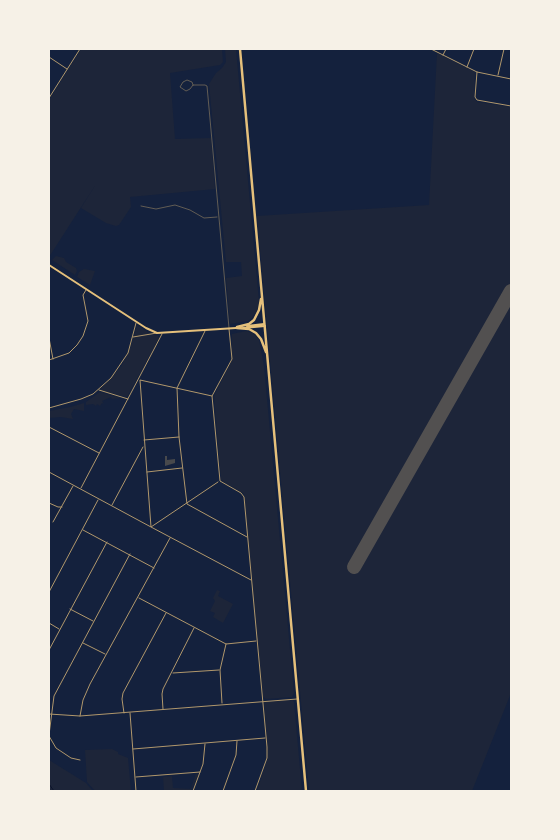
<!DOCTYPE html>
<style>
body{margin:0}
#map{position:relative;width:560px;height:840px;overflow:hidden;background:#14213d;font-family:"Fira Sans",sans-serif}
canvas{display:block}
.frame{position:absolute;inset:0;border:50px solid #f6f1e7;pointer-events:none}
</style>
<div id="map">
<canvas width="560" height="840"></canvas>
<div class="frame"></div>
</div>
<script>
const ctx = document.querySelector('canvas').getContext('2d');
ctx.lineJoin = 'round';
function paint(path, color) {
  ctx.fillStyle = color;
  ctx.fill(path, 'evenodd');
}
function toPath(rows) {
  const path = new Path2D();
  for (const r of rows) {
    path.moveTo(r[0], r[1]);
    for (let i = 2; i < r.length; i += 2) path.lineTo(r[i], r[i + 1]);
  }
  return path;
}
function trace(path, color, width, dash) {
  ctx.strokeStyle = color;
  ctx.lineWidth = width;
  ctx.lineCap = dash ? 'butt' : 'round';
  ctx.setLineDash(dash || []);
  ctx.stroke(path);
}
const green = toPath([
 [81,49,222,49,223,62,220,65,170,73,175,139,211,138,215,189,130,197,131,207,119,225,116,226,106,223,81,208,96,184,49,257,49,100],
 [225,49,236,49,259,302,257,310,252,318,248,321,230,324,226,278,242,276,241,262,226,262,209,84,216,73,222,68,226,62],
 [437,53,475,72,474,98,477,102,511,107,511,693,472,791,309,791,257,216,429,205],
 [56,256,64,258,66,262,76,268,77,271,75,275,52,260],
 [84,269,95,271,90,285,77,277,79,272],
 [137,325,149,333,158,336,159,338,127,397,99,390,111,378,122,365,131,346],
 [246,331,253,333,259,340,264,366,294,693,292,697,266,699,263,697,244,494,221,480,214,396,232,360,232,334],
 [100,392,121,398,112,399,111,397,102,401,104,404,102,403,100,406,97,404,96,406,93,404,86,405,86,402],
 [84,403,84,411,74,409,71,414,73,419,61,417,49,418,49,411,70,407],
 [217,590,220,591,218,596,233,604,223,623,213,617,215,613,210,611,215,601,213,598],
 [293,700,294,702,302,791,257,791,268,757,264,703,265,702],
 [112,749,118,752,118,754,128,758,131,791,95,791,87,782,85,750],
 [49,760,86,783,93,791,49,791],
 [196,773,198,775,191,791,164,791,163,777,172,776,173,788,191,789]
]);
const stream = toPath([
 [49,784,54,791]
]);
const runway = toPath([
 [354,567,511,291]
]);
const building = toPath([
 [165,456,167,456,167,460,175,459,175,463,165,466]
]);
const service = toPath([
 [193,85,192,82,187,80,183,82,180,87,186,91,190,89,193,85,205,85,207,86,229,328],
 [141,206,156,209,175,205,190,210,204,218,217,217]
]);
const minor = toPath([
 [431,49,477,72,511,79],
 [443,55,446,49],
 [49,57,67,69],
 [467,67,474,49],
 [477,72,475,97,477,100,511,106],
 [498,75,504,49],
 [49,98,80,49],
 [229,329,232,359,212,396,220,481,241,493,244,497,267,747,267,758,255,791],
 [205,331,177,388,179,437,187,504,247,537],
 [133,337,157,333],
 [49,338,53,359],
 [49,360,69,353,77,345,83,336,88,321,83,295,86,290],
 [99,390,128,399],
 [212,396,140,380,151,527,251,580],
 [49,408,81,399,93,394,111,378,128,353,136,323],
 [49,427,99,453],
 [144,440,179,437],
 [49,472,151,527,218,482],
 [147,472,182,468],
 [81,488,162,334],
 [49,503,58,507,62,507],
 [112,505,143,447],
 [53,522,73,486],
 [83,530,154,568],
 [49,592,98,500],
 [139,598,226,644,256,641],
 [70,609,93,621],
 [49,623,59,629],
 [83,643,105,654],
 [49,650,107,542],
 [173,673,219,670],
 [222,703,220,670,226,644],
 [163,709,162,694,163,689,194,628],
 [124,713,122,699,123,693,166,613],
 [130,713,136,791],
 [49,714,80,716,297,699],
 [80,716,83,700,90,684,170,538],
 [49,735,54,696,130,554],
 [49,736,56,748,71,758,80,760],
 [133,749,265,738],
 [136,777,200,772],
 [193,791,203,764,205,744],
 [223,791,236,755,237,741]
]);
const secondary = toPath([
 [49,265,146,328,157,333,236,328],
 [247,326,264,324],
 [243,328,265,326]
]);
const trunk = toPath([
 [240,49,306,791],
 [237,327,249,324,254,320,259,310,261,299],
 [237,328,249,329,256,333,261,339,266,352]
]);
paint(green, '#1d2539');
trace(stream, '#0b132b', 1);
trace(runway, '#525050', 14);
paint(building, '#48494c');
trace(service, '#b1986c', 0.5);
trace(minor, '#b1986c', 1);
trace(secondary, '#e5c07b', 2);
trace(trunk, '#e5c07b', 2.5);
</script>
